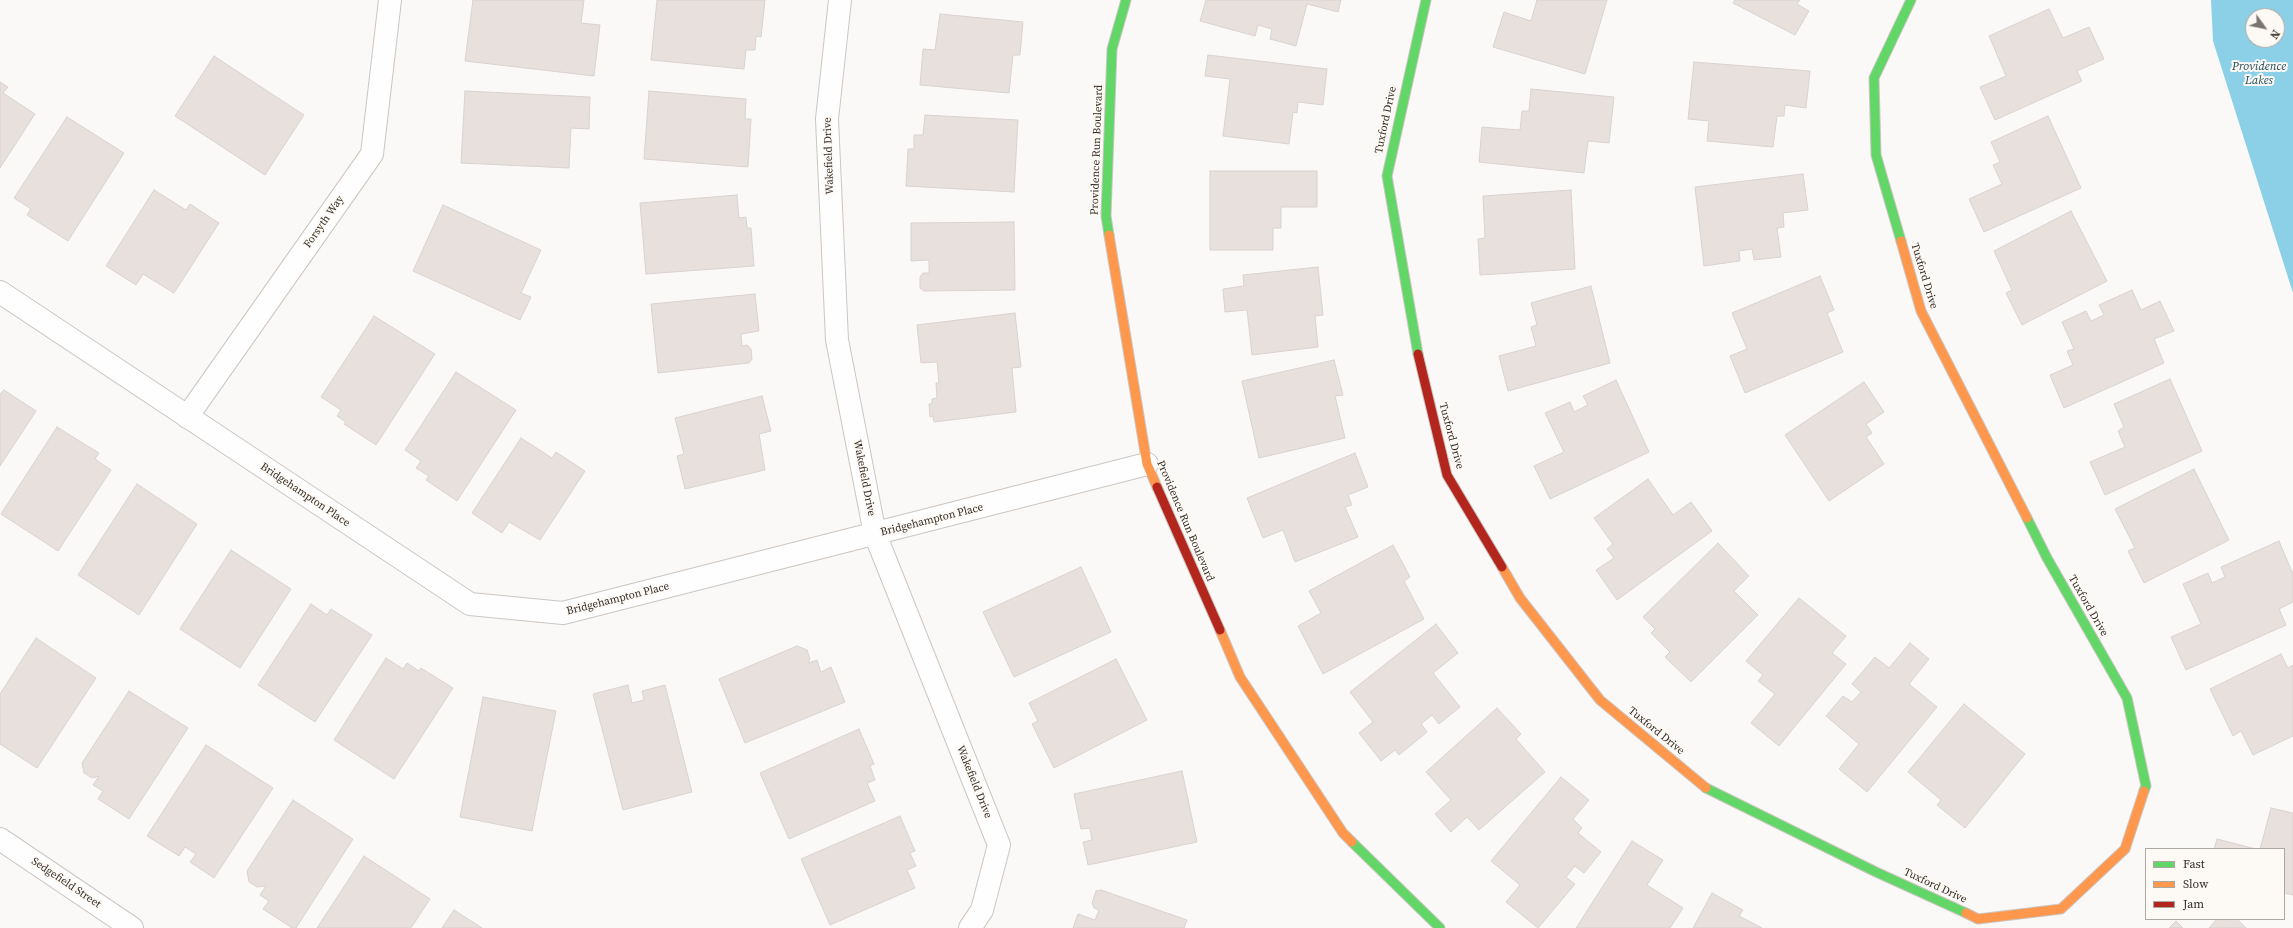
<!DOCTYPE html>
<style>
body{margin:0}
#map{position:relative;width:2293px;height:928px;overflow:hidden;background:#fbf9f7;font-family:"Source Serif 4",serif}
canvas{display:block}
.legend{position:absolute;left:2145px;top:848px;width:140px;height:72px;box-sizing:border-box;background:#fdf9f5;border:1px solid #ada7a2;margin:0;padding:5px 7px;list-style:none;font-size:12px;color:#352d25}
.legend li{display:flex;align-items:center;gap:8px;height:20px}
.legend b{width:20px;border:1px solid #ada7a2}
.north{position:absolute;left:2245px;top:8px;width:40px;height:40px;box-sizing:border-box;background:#fdf9f5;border:1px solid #ada7a2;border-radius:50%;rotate:123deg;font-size:11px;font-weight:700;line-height:16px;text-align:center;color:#352d25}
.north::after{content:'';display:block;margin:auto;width:14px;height:18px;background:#7a746e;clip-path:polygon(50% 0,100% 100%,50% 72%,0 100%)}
</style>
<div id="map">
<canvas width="2293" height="928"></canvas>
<ul class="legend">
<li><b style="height:5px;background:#63d668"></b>Fast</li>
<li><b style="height:5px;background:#ff974d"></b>Slow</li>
<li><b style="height:5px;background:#b3261e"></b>Jam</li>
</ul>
<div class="north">N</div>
</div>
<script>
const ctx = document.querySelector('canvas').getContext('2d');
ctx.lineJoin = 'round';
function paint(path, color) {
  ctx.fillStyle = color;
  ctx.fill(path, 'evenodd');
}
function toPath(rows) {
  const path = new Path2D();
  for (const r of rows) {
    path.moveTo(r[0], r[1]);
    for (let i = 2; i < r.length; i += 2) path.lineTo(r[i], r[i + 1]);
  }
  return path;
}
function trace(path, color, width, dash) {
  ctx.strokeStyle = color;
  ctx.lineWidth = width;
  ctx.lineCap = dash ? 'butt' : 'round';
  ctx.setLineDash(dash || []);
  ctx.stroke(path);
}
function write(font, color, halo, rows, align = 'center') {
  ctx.font = font + ' "Source Serif 4",serif';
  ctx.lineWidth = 4;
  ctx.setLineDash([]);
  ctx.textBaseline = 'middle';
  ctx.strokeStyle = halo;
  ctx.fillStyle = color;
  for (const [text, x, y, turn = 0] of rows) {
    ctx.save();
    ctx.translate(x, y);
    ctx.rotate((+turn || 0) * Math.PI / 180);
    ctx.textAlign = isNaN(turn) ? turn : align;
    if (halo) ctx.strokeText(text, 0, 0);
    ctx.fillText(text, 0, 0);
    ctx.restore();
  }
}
const water = toPath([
 [2211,0,2293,0,2293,293,2213,41],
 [2253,16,2277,16,2277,40,2253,40]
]);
const building = toPath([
 [473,0,584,0,581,23,600,25,594,76,465,61,473,0],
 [657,0,765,0,761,37,756,36,755,50,746,50,744,69,651,60,657,0],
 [1206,0,1341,0,1338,12,1307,4,1296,46,1270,39,1272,29,1258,25,1255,36,1200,21,1206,0],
 [1537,0,1607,0,1585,74,1493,47,1504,12,1531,21,1537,0],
 [1735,0,1800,0,1797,4,1809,11,1795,35,1733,3,1735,0],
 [2049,9,2063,38,2089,27,2104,59,2077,71,2082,81,1995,120,1980,87,2006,76,1989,36,2049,9],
 [940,14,1023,22,1020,55,1013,55,1009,93,920,85,923,49,935,50,940,14],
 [1208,55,1327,69,1323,105,1298,102,1297,113,1293,112,1289,144,1223,136,1230,79,1205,76,1208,55],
 [214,56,304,115,265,175,175,116,214,56],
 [1694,62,1810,71,1806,108,1785,105,1784,116,1777,116,1773,147,1707,141,1709,121,1688,119,1694,62],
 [0,82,8,87,3,93,35,114,0,168,0,82],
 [1531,89,1614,97,1609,143,1588,141,1584,173,1479,162,1482,127,1520,130,1522,111,1529,111,1531,89],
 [465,91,590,97,589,129,571,128,569,168,461,163,465,91],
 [649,91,746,99,745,119,751,119,748,167,644,159,649,91],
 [925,115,1018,120,1014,192,906,186,908,149,914,149,914,135,923,135,925,115],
 [2048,116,2081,188,1984,232,1969,199,2002,184,1993,165,2000,162,1991,142,2048,116],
 [67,117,124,153,68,241,27,215,31,209,14,198,67,117],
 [1210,171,1317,171,1317,207,1281,207,1281,228,1273,228,1273,250,1210,250,1210,171],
 [1803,174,1808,210,1783,213,1784,227,1777,228,1781,257,1754,260,1752,249,1739,251,1740,261,1704,266,1695,187,1803,174],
 [154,190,186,210,190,204,219,223,174,293,143,274,136,285,106,266,154,190],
 [1571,190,1575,269,1480,275,1478,239,1485,238,1483,196,1571,190],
 [737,195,739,218,746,217,747,228,751,228,754,266,646,274,640,203,737,195],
 [443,205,541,250,521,293,531,297,520,320,413,271,443,205],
 [2071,211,2107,281,2022,325,2006,293,2012,290,1994,251,2071,211],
 [1014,222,1015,290,924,291,920,288,920,277,923,273,929,273,929,260,911,261,911,223,1014,222],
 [1318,267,1323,315,1315,316,1318,347,1252,355,1247,310,1225,312,1223,289,1244,286,1243,275,1318,267],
 [1820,276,1834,310,1827,313,1843,352,1745,393,1730,356,1747,349,1732,313,1820,276],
 [1591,286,1610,363,1508,391,1499,356,1536,346,1531,327,1537,325,1531,303,1591,286],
 [2132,290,2141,310,2160,301,2174,331,2154,339,2164,363,2064,408,2050,375,2073,365,2067,351,2074,349,2062,322,2086,311,2091,321,2104,315,2099,305,2132,290],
 [755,294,759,331,741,334,742,346,747,345,751,349,752,359,749,363,658,373,651,304,755,294],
 [1015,313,1021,367,1012,368,1016,412,934,422,933,416,930,417,929,404,932,404,932,399,937,398,936,383,939,383,937,362,921,363,917,325,1015,313],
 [374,316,435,354,376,445,344,424,346,422,337,416,341,410,321,397,374,316],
 [1334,360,1343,395,1335,396,1345,438,1259,458,1242,381,1334,360],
 [456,372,516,410,457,501,426,480,429,476,416,468,421,461,405,450,456,372],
 [2170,379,2202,451,2105,495,2090,462,2125,447,2118,431,2124,427,2114,404,2170,379],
 [1616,380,1649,452,1550,499,1534,466,1564,452,1545,413,1570,402,1574,412,1588,405,1583,396,1616,380],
 [1864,382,1884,412,1866,424,1872,433,1866,437,1884,464,1829,501,1785,435,1864,382],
 [4,390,36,411,0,466,0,394,4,390],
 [762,396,771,431,759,434,765,470,685,489,677,456,684,454,675,418,762,396],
 [57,427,99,453,95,459,111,470,58,551,1,514,57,427],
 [521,438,552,458,556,452,585,471,540,540,509,522,502,533,472,513,521,438],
 [1355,453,1368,487,1348,495,1352,505,1345,507,1358,537,1295,562,1283,530,1263,538,1247,498,1355,453],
 [2194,469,2229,540,2144,583,2128,551,2135,548,2115,509,2194,469],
 [1648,479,1673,515,1691,502,1712,531,1617,600,1596,570,1614,558,1607,549,1613,544,1594,518,1648,479],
 [137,484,197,524,139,615,78,575,137,484],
 [2279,541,2293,574,2293,602,2279,609,2286,625,2186,670,2171,637,2201,624,2183,584,2208,573,2212,583,2225,577,2221,567,2279,541],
 [1718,543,1749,576,1734,591,1758,615,1691,682,1665,657,1670,652,1651,633,1655,629,1643,617,1718,543],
 [1393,545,1410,577,1404,581,1424,619,1323,674,1298,626,1321,613,1309,591,1393,545],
 [231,550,291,589,240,668,180,629,231,550],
 [1081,567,1111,632,1014,677,983,612,1081,567],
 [1799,598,1846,636,1832,653,1846,664,1779,746,1751,723,1775,694,1758,681,1763,675,1746,661,1799,598],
 [311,604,327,615,331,609,372,635,315,722,258,685,311,604],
 [1436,624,1458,653,1433,673,1460,707,1439,724,1432,715,1421,724,1427,732,1399,755,1395,750,1381,761,1359,733,1373,722,1350,692,1436,624],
 [36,638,96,678,37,768,0,744,0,694,36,638],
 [1910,643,1929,659,1909,684,1937,707,1867,792,1839,769,1859,744,1826,716,1843,696,1852,702,1861,692,1852,684,1875,657,1889,668,1910,643],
 [797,646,807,650,810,659,808,663,817,660,821,672,831,667,845,702,745,743,719,679,797,646],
 [2281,654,2288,668,2293,665,2293,736,2253,755,2241,731,2233,736,2210,689,2281,654],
 [386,658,403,669,407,663,419,671,421,668,453,688,394,779,334,740,386,658],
 [1116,659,1147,720,1054,768,1032,724,1038,721,1029,703,1116,659],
 [628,685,632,703,644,700,642,691,665,685,692,792,623,810,593,694,628,685],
 [129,691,188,728,129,819,98,799,103,791,93,785,99,776,92,778,84,773,82,763,129,691],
 [483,697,556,711,532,831,460,817,483,697],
 [1964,704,2025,754,1965,828,1937,805,1941,800,1908,772,1964,704],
 [1497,708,1521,734,1516,739,1545,772,1479,830,1467,817,1451,832,1435,814,1451,800,1426,772,1497,708],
 [859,729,874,764,870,766,875,780,867,783,875,801,789,839,760,773,859,729],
 [206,745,273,788,214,878,190,862,196,854,185,847,179,856,147,836,206,745],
 [1182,771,1197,842,1088,865,1083,842,1092,840,1090,828,1081,829,1074,794,1182,771],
 [1561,777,1589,800,1573,819,1582,828,1578,833,1601,852,1584,873,1575,866,1566,877,1575,884,1538,928,1506,902,1520,885,1491,861,1561,777],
 [293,800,353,839,296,928,292,928,263,909,269,901,260,895,266,886,257,887,249,882,247,871,293,800],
 [2271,808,2293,813,2293,895,2284,893,2284,849,2260,849,2271,808],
 [900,816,915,851,910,853,916,866,907,870,915,888,830,925,801,859,900,816],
 [2217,839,2256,849,2214,849,2217,839],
 [1632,841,1663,860,1647,885,1683,908,1670,928,1576,928,1632,841],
 [364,856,430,899,411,928,317,928,364,856],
 [1101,890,1187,920,1184,928,1073,928,1078,914,1095,920,1099,910,1094,908,1092,903,1096,891,1101,890],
 [1712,893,1743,910,1739,916,1762,928,1693,928,1712,893],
 [454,910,482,928,442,928,454,910],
 [2217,919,2237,919,2246,928,2209,928,2217,919],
 [2176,921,2183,928,2169,928,2176,921]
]);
const street = toPath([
 [840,0,827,119,837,340,875,534,999,845,982,910,970,928],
 [0,292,470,604,563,613,1147,464],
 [187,417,372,154,390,0],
 [0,839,132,928]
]);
const fast = toPath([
 [1109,235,1106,216,1112,49,1126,0],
 [1901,241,1876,155,1874,78,1911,0],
 [1418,354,1387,176,1426,0],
 [2027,518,2047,558,2127,698,2146,786,2144,791],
 [1706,788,1876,872,1966,913],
 [1352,842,1440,928]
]);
const slow = toPath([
 [1109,235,1147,464,1157,487],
 [1901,241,1921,311,2027,518],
 [1502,567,1520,598,1600,700,1706,788],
 [1220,630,1240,677,1343,833,1352,842],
 [1966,913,1978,919,2061,909,2125,849,2144,791]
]);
const jam = toPath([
 [1418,354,1447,475,1502,567],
 [1157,487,1220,630]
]);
const streetNames = [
 ["Tuxford Drive",1386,120,-78],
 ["Providence Run Boulevard",1097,150,-88],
 ["Wakefield Drive",829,156,-92],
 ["Forsyth Way",324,222,-55],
 ["Tuxford Drive",1924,276,73],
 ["Tuxford Drive",1451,436,75],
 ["Wakefield Drive",864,478,79],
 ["Bridgehampton Place",305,495,34],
 ["Bridgehampton Place",932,520,-14],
 ["Providence Run Boulevard",1185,521,67],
 ["Bridgehampton Place",618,599,-14],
 ["Tuxford Drive",2088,606,60],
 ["Tuxford Drive",1656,731,39],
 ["Wakefield Drive",974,782,68],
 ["Sedgefield Street",66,883,34],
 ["Tuxford Drive",1935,886,25]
];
const waterNames = [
 ["Providence",2259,67],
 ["Lakes",2259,81]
];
paint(water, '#8bd0e7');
paint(building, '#e7e0dd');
trace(building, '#d9d2d0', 1);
trace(street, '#cbc6c2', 24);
trace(fast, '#cbc6c2', 11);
trace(slow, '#cbc6c2', 11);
trace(jam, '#cbc6c2', 11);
trace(street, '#fefefe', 22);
trace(fast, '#63d668', 9);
trace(slow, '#ff974d', 9);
trace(jam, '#b3261e', 9);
write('11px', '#352d25', '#fdf9f5', streetNames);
write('italic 12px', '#214c5a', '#fdf9f5', waterNames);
</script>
